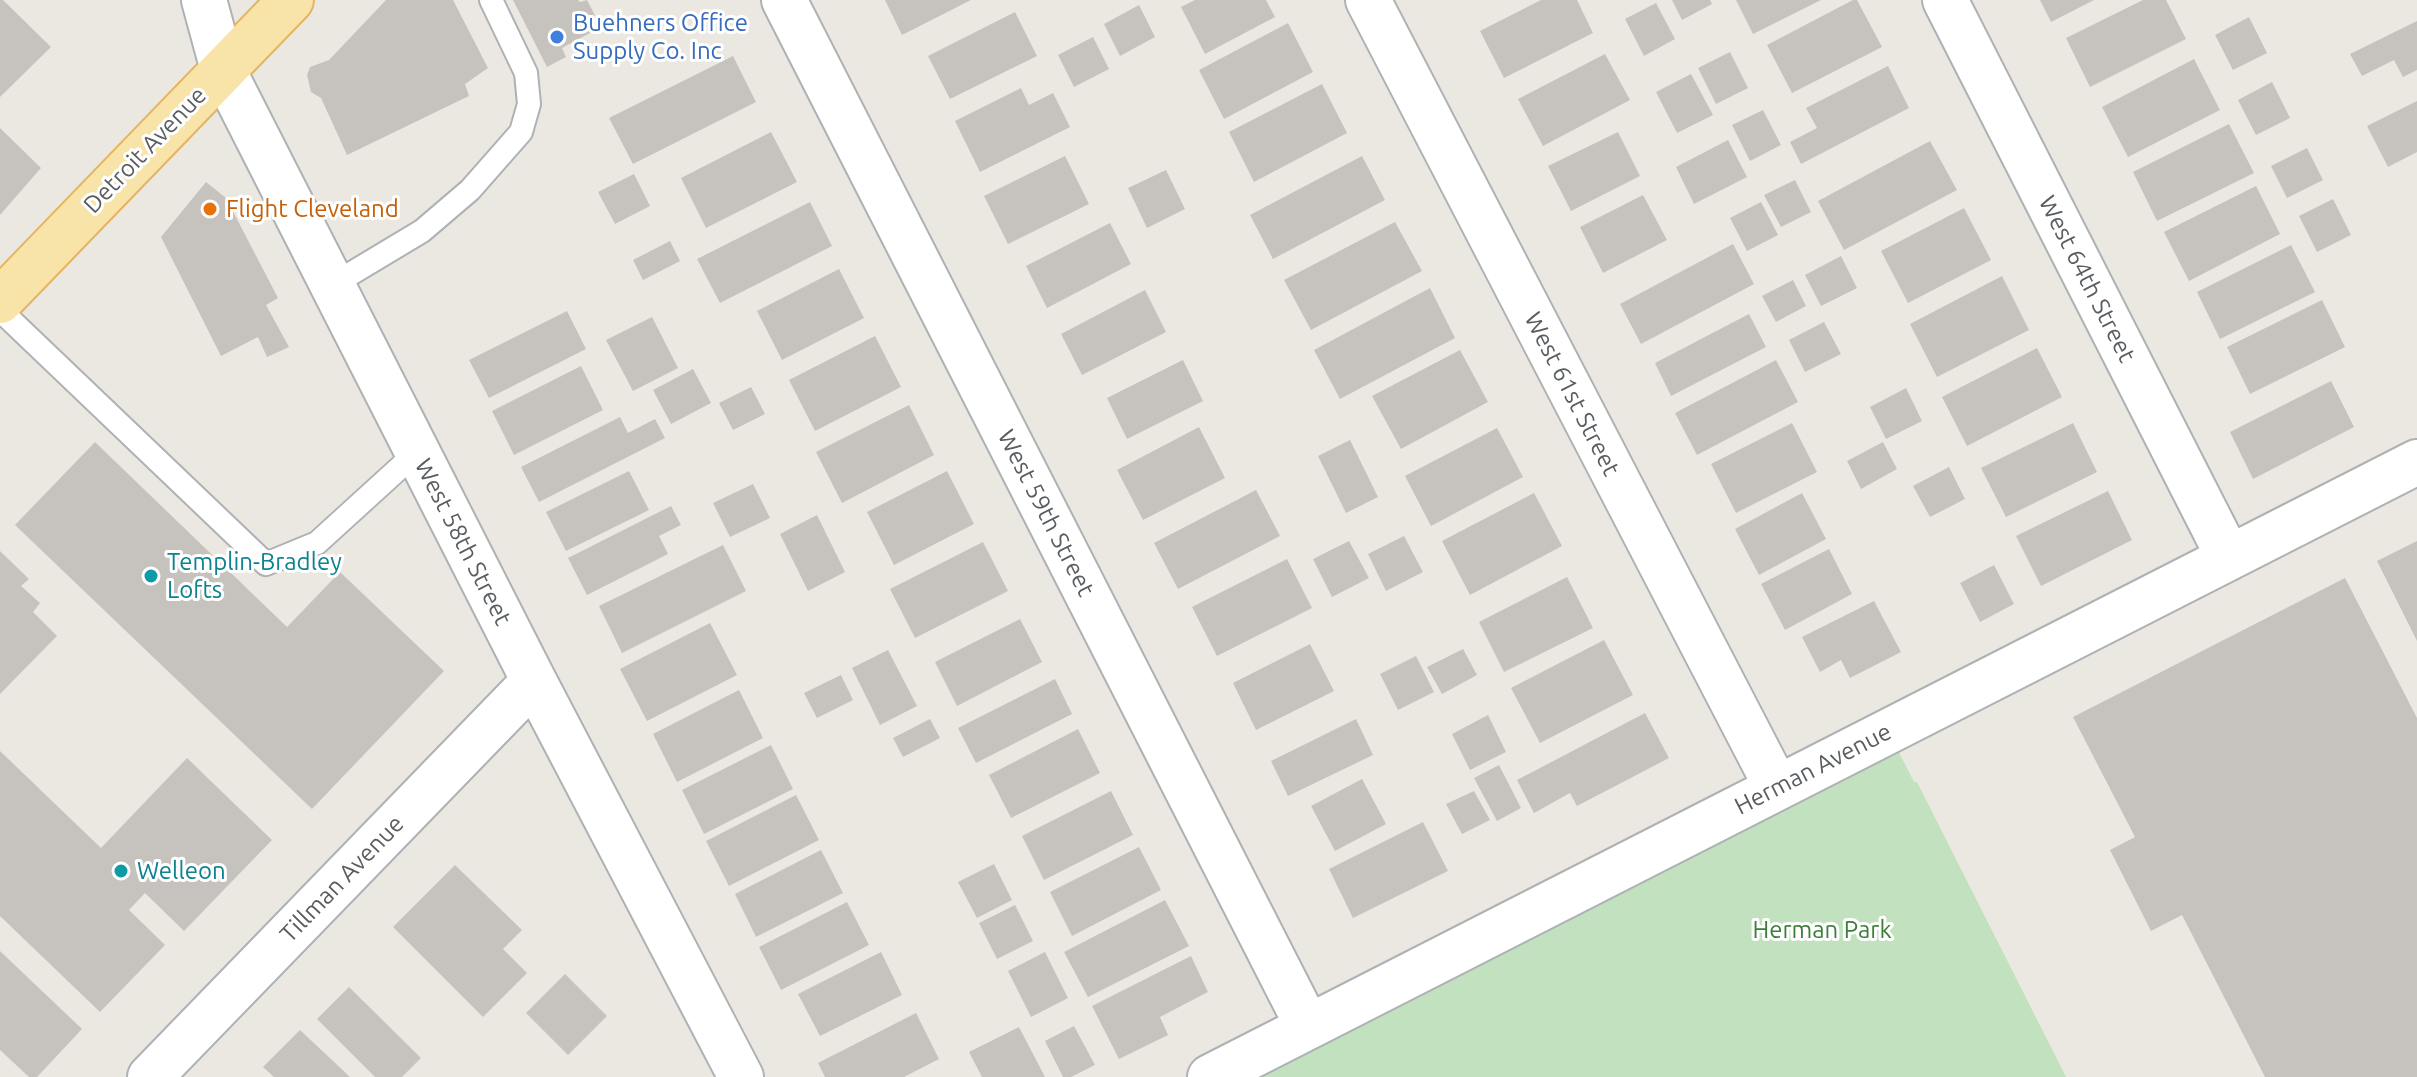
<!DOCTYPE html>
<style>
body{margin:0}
canvas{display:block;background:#ebe8e1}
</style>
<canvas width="2417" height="1077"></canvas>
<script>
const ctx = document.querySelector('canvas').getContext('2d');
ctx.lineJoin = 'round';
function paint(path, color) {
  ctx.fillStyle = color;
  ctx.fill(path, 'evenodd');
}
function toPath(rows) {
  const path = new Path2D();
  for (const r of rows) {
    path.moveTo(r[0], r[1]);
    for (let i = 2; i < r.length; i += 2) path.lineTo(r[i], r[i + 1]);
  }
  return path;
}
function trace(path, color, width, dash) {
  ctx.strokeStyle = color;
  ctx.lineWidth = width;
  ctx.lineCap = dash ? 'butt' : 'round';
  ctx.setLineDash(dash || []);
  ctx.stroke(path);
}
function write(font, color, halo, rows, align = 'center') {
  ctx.font = font + ' Ubuntu,sans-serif';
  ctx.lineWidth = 6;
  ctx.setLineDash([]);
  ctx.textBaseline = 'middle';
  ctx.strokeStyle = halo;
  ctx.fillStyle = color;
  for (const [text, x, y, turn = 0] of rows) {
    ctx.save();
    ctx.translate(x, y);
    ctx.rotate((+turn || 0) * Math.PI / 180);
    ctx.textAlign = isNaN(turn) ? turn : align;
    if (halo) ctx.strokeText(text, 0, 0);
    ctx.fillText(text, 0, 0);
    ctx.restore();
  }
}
const green = toPath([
 [1888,731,1914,782,1917,782,2066,1077,1210,1077]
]);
const building = toPath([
 [0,0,3,0,51,47,0,97],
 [386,0,453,0,488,68,465,84,469,96,347,155,321,98,311,92,307,75,310,67,329,60],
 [513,0,578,0,580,2,587,0,601,27,562,48,566,57,547,67],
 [885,0,971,0,902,35],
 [1195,0,1266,0,1275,17,1205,54,1181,7],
 [1541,0,1577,0,1593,33,1504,78,1480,31],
 [1672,0,1710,0,1712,4,1682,20],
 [1736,0,1821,0,1753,34],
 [1853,0,1857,0,1882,47,1792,93,1767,45],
 [2040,0,2094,0,2051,22],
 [2143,0,2166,0,2186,39,2090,87,2066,38],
 [1656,3,1675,39,1644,56,1625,19],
 [1139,5,1155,37,1120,56,1104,24],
 [1015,12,1037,56,950,99,928,56],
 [2249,17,2267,53,2233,70,2215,35],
 [2417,21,2417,70,2403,77,2394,60,2362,76,2350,54],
 [1288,23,1313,72,1224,119,1199,70],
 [1093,37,1109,69,1074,87,1058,55],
 [1730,52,1748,88,1716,104,1698,68],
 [1605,54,1630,100,1543,146,1518,99],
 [733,56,756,102,633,164,609,118],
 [2194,59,2220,110,2128,157,2102,107],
 [1888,66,1909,108,1801,164,1790,142,1817,128,1806,108],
 [1691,74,1713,115,1677,133,1656,92],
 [2272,82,2290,118,2256,135,2238,100],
 [1322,84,1347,133,1254,182,1229,132],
 [1021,88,1029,105,1053,93,1070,127,980,172,955,121],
 [2417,101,2417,152,2388,167,2367,126],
 [1763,110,1781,145,1750,161,1732,125],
 [2229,124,2254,173,2157,221,2133,172],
 [0,128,41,168,0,215],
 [771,132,797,182,706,228,681,178],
 [1618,132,1640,176,1571,211,1548,166],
 [1728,140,1747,177,1694,204,1676,167],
 [1930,141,1957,190,1844,250,1818,201],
 [2307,148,2323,180,2287,198,2271,166],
 [1065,156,1089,204,1008,244,984,196],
 [1362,156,1385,200,1273,259,1250,215],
 [1166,170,1185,209,1147,228,1128,188],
 [634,174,650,206,615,224,598,192],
 [1795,180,1811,212,1781,227,1764,195],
 [206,182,226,198,278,298,266,305,289,347,267,357,258,337,221,356,161,237],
 [2256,186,2280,234,2189,281,2164,232],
 [1643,195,1667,240,1603,273,1580,227],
 [2333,199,2351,235,2317,252,2299,216],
 [810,202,832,246,720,303,697,259],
 [1761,202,1778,235,1747,251,1730,218],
 [1964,208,1991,260,1908,303,1881,251],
 [1395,222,1422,271,1311,330,1284,280],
 [1110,223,1131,264,1047,308,1026,266],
 [670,241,680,261,643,280,633,260],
 [1733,244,1754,284,1641,344,1620,304],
 [2291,245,2315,292,2220,339,2197,292],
 [1841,256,1857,288,1821,306,1805,275],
 [839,269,864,318,782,360,757,311],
 [2002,276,2029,330,1937,377,1910,324],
 [1793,280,1806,306,1776,322,1762,296],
 [1430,288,1455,338,1340,399,1314,350],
 [1145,290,1166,332,1082,375,1061,334],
 [2322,300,2345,347,2250,394,2227,347],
 [567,311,586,349,489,398,469,360],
 [1749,314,1766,347,1671,396,1655,363],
 [652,317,678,368,633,391,606,340],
 [1824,322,1841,354,1805,372,1789,340],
 [875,336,901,387,815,431,789,380],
 [2037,348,2062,397,1967,446,1942,397],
 [1460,350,1488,402,1401,449,1372,396],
 [1183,360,1203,401,1127,439,1107,398],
 [1776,360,1798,402,1697,455,1675,413],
 [581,366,603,410,514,455,492,411],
 [693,369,711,403,671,424,653,390],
 [2331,381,2354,427,2253,479,2230,432],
 [751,387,765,414,733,430,719,403],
 [1906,388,1922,421,1886,439,1870,407],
 [909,405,934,455,842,503,816,452],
 [620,417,628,433,655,419,665,438,539,502,521,467],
 [1792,423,1817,472,1736,513,1711,464],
 [2073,423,2097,472,2006,517,1981,468],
 [1199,427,1225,478,1143,520,1117,470],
 [1497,428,1523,477,1431,526,1405,476],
 [1350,440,1378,497,1346,513,1318,456],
 [95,442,287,627,340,572,444,671,312,809,15,525],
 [1883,442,1897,469,1861,489,1847,461],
 [1949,467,1965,499,1930,517,1913,486],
 [629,471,649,510,566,551,546,512],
 [947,471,974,524,894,565,867,512],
 [753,484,770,518,730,537,713,503],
 [1256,490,1280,536,1178,589,1154,543],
 [2108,491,2132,540,2041,586,2016,536],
 [1534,493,1562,546,1470,595,1442,541],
 [1802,493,1826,539,1759,575,1735,529],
 [671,506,681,525,659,536,668,554,587,595,568,558],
 [817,515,845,572,808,591,780,534],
 [1404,536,1423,572,1386,591,1368,554],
 [1349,541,1369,578,1332,597,1313,559],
 [2417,541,2417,641,2377,561],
 [983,542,1008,591,915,638,890,589],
 [723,545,746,591,622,653,599,606],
 [1829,549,1852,594,1785,630,1761,584],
 [0,551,29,579,21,586,40,603,33,612,57,636,0,694],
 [1287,559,1312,608,1217,656,1192,607],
 [1994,565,2014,604,1980,622,1960,583],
 [1567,577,1593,628,1504,672,1479,622],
 [2345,578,2417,718,2417,1077,2265,1077,2182,915,2151,931,2110,850,2135,837,2073,717],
 [1874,601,1901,652,1850,678,1841,660,1820,672,1802,637],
 [1020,619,1042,662,957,706,935,662],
 [710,623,737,675,647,721,620,669],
 [1604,640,1633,695,1540,743,1511,688],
 [1310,644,1334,691,1256,730,1233,683],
 [1463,649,1477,675,1442,694,1427,667],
 [888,650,917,706,880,725,852,668],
 [1416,656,1434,692,1398,710,1380,674],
 [841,675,853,700,817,718,804,693],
 [1055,679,1072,714,976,763,958,728],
 [739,690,763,738,677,782,653,734],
 [1645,713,1669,758,1577,806,1570,793,1534,813,1517,780],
 [1488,715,1506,752,1470,770,1452,734],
 [930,719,940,738,903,757,893,738],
 [1356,719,1373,755,1288,796,1271,761],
 [1078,729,1100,773,1011,818,989,775],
 [771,745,793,789,704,834,682,790],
 [0,751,101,848,187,758,272,840,184,931,145,893,129,910,165,945,100,1012,0,916],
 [1499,765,1521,808,1497,821,1474,778],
 [1362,779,1386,824,1335,851,1311,806],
 [1111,791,1133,835,1044,880,1022,836],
 [1474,791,1490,820,1462,834,1446,804],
 [796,795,819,840,729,886,706,841],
 [1423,822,1448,871,1353,918,1329,869],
 [1139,847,1161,890,1072,936,1050,892],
 [821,850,843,893,756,937,735,894],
 [994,864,1012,900,977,918,958,882],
 [455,865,522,930,503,949,527,973,483,1017,393,927],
 [1165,900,1189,946,1088,997,1064,952],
 [847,902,869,945,781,990,759,947],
 [1015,905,1033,941,997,959,979,923],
 [0,951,82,1029,37,1077,29,1077,0,1050],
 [881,952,902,995,820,1036,798,994],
 [1045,952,1068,998,1031,1017,1008,971],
 [1191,956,1208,992,1160,1017,1168,1035,1119,1059,1092,1006],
 [565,974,607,1016,568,1055,526,1013],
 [349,987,421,1058,402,1077,375,1077,317,1019],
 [916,1013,939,1059,904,1077,825,1077,818,1063],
 [1074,1026,1095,1065,1071,1077,1063,1077,1045,1041],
 [1019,1027,1045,1077,982,1077,969,1052],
 [300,1030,350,1077,274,1077,263,1067]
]);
const service = toPath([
 [332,285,422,231,470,190,521,132,529,104,526,73,491,0],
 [0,310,266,564,317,543,417,452]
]);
const minor = toPath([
 [204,0,223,70,534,681,741,1077],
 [784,0,1308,1027],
 [1368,0,1777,788],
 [1945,0,2229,558],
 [150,1077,534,681],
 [1210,1077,2417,462]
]);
const primary = toPath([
 [0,301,291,0]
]);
const markers = [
 [557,37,8,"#3f7fe0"],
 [210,209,8,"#e8710a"],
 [151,576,8,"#0f9aa8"],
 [121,871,8,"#0f9aa8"]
];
const shopNames = [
 ["Buehners Office",573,23],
 ["Supply Co. Inc",573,51]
];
const streetNames = [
 ["Detroit Avenue",145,150,-46],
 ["West 64th Street",2087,279,63],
 ["West 61st Street",1572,394,63],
 ["West 59th Street",1046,513,63],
 ["West 58th Street",463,542,63],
 ["Herman Avenue",1813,769,-27],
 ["Tillman Avenue",342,879,-46]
];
const foodNames = [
 ["Flight Cleveland",226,209]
];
const cultureNames = [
 ["Templin-Bradley",167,562],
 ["Lofts",167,590],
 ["Welleon",137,871]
];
const parkNames = [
 ["Herman Park",1822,930]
];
paint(green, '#c2e1be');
paint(building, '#c6c3be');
trace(service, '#aeb2b5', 26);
trace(minor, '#aeb2b5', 48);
trace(primary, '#e6b45f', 48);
trace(service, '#fff', 22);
trace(minor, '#fff', 44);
trace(primary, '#f8e4a8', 44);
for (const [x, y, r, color] of markers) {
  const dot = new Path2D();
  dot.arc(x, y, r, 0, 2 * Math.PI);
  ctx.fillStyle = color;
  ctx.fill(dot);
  trace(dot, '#fff', 3);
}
write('24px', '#366cbe', '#fff', shopNames, 'left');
write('24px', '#595d60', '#fff', streetNames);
write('24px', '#c56008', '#fff', foodNames, 'left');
write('24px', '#0d838f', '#fff', cultureNames, 'left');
write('24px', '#3d7f3a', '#fff', parkNames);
</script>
